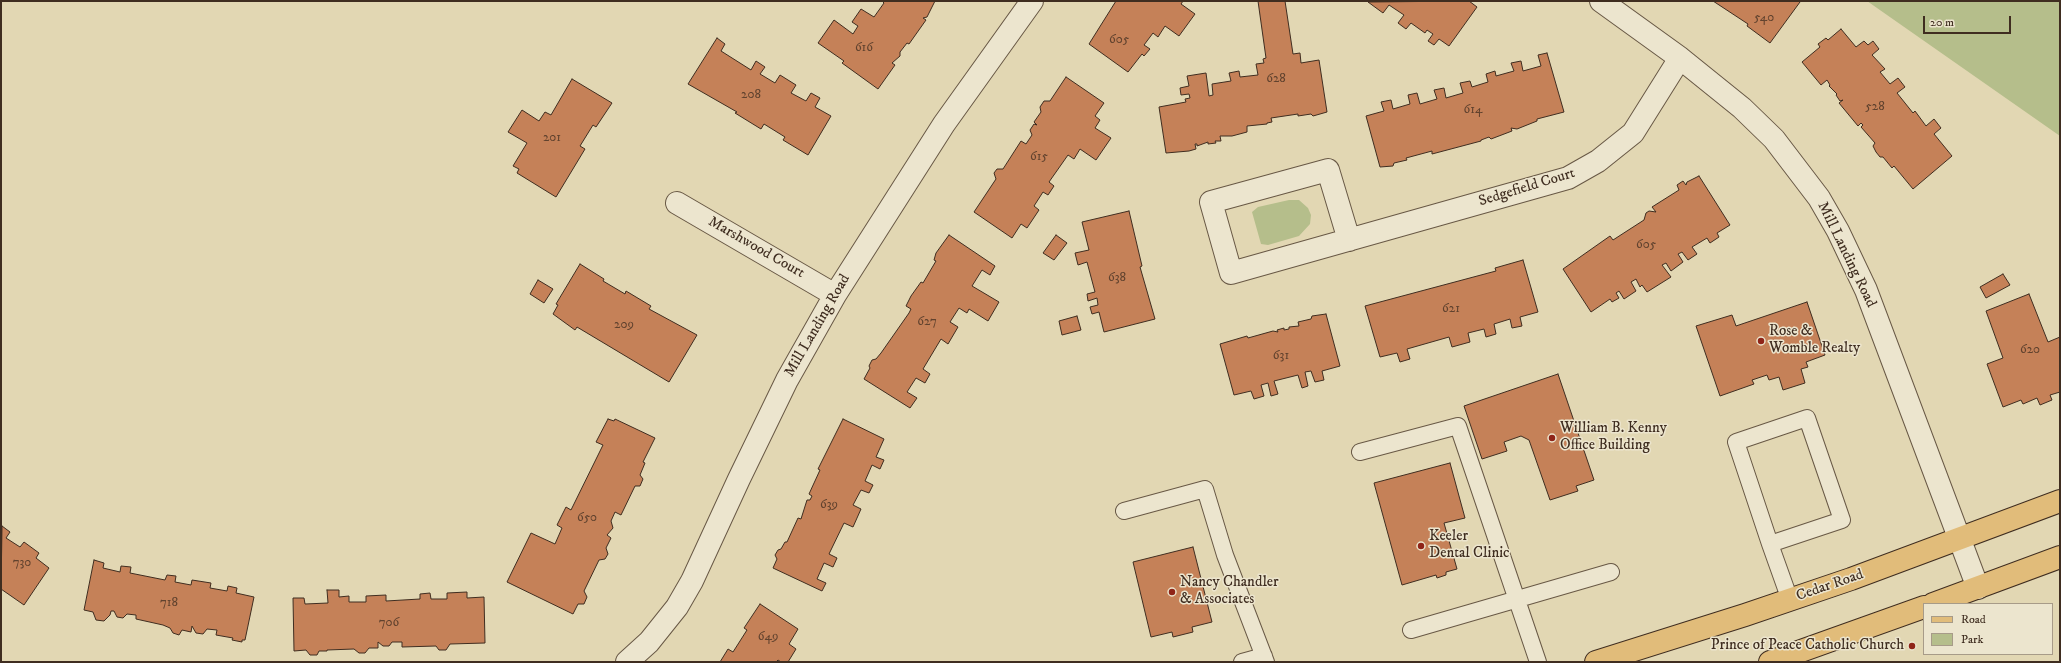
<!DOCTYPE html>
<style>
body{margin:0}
#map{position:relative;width:2061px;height:663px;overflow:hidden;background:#e2d7b3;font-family:"IM FELL DW Pica",serif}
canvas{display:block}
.frame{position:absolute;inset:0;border:2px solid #3f2d20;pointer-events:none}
.legend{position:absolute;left:1923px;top:603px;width:130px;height:52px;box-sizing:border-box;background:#ece5ce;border:1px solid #a79b88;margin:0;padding:5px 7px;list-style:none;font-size:12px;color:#3f2d20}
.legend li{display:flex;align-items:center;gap:8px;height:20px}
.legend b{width:20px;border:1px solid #a79b88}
.scale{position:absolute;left:1923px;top:16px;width:88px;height:18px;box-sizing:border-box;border:2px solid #3f2d20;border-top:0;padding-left:5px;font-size:12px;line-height:14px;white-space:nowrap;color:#3f2d20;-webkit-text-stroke:3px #ece5ce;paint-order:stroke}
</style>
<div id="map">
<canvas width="2061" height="663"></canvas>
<div class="frame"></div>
<ul class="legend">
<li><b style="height:5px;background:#e1bc7a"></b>Road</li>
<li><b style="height:11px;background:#b5be8b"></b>Park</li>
</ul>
<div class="scale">20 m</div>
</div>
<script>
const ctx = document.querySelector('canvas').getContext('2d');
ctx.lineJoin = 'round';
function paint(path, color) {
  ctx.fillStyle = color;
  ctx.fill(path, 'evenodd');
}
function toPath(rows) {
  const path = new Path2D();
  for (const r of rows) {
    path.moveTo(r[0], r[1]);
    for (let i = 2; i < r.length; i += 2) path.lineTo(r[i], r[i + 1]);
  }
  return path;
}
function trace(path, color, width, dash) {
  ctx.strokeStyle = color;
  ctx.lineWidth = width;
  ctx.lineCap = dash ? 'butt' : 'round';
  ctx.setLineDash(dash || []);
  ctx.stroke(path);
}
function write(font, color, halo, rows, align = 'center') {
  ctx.font = font + ' "IM FELL DW Pica",serif';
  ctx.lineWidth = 3;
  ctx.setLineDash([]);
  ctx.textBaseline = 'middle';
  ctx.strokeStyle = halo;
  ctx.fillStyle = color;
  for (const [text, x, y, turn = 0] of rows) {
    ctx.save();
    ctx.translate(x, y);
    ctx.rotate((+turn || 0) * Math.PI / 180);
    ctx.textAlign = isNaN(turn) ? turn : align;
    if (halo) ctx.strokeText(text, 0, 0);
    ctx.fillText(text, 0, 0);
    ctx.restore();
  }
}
const green = toPath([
 [1867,1,2060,1,2060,136],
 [1289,200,1299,200,1308,208,1311,215,1310,224,1299,236,1268,245,1261,244,1252,212,1258,207]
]);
const building = toPath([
 [882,1,935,1,927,17,923,18,926,20,909,44,907,43,900,52,900,56,892,63,895,65,878,89,842,63,844,61,818,43,834,20,853,34,858,26,852,22,861,9,874,17,884,3,882,1],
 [1116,1,1183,1,1181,4,1195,14,1179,36,1165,26,1158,37,1153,33,1144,45,1150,49,1144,56,1142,54,1128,72,1089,44,1116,1],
 [1258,1,1285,1,1293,54,1300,53,1301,63,1319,60,1327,112,1313,116,1311,114,1298,116,1298,114,1271,118,1272,122,1267,123,1267,124,1247,126,1247,132,1232,136,1220,136,1221,141,1215,141,1216,143,1208,144,1208,142,1197,146,1197,144,1195,144,1196,149,1189,151,1166,153,1159,107,1186,102,1185,99,1190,98,1189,94,1181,95,1180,88,1189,86,1187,76,1206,73,1209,96,1213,95,1212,84,1231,81,1229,73,1239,71,1240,77,1258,75,1256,64,1264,63,1263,59,1266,58,1258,1],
 [1469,1,1477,7,1449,46,1439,39,1434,45,1428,41,1433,34,1427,30,1425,33,1411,23,1406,29,1398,23,1404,15,1389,5,1383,13,1368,2,1469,1],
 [1713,1,1798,1,1800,2,1770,43,1747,26,1748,24,1713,1],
 [1841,29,1856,47,1864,41,1868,45,1873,41,1879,49,1872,55,1885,69,1880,72,1890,84,1898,78,1905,87,1897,93,1913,113,1915,111,1926,126,1934,119,1941,128,1934,134,1952,156,1913,189,1894,166,1892,168,1883,157,1880,157,1876,152,1873,146,1875,143,1861,127,1863,125,1861,123,1858,126,1839,103,1843,100,1840,101,1836,95,1837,94,1829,86,1830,85,1827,80,1821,85,1802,62,1820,47,1818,44,1826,38,1828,40,1841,29],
 [717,38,725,44,721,51,751,70,756,61,765,67,760,74,775,83,780,75,796,85,791,93,806,101,811,93,820,98,815,107,831,116,808,155,783,140,785,137,764,124,761,129,735,113,737,112,688,84,717,38],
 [1547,53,1564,112,1537,119,1537,121,1517,129,1511,128,1512,131,1491,139,1489,137,1481,140,1481,141,1432,154,1432,151,1406,158,1407,160,1394,163,1393,166,1380,167,1366,116,1384,111,1381,102,1391,100,1393,109,1410,104,1408,95,1417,93,1420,104,1437,99,1434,90,1444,88,1446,98,1463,93,1460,83,1470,81,1472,87,1488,82,1486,74,1495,71,1496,76,1514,71,1511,63,1521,61,1523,71,1541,66,1538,55,1547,53],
 [1066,77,1104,103,1095,116,1100,120,1095,128,1111,138,1096,160,1080,149,1074,159,1068,155,1049,182,1054,186,1048,195,1043,192,1034,206,1039,210,1027,228,1021,224,1012,238,974,212,996,179,994,173,997,169,1003,169,1021,141,1026,144,1032,135,1030,130,1034,124,1037,125,1034,122,1041,112,1040,107,1044,101,1050,101,1066,77],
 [572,79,612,103,596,127,593,125,580,146,585,149,556,197,517,173,519,169,513,166,527,143,508,132,522,110,539,121,545,112,551,115,572,79],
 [1699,176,1730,225,1717,233,1719,237,1710,243,1707,238,1692,247,1697,254,1688,260,1682,252,1678,254,1683,262,1671,271,1666,263,1662,265,1671,277,1647,292,1642,285,1640,287,1636,279,1631,282,1636,291,1624,299,1619,291,1616,293,1619,298,1612,302,1610,299,1591,312,1563,269,1610,236,1613,240,1644,220,1646,213,1649,211,1656,212,1652,207,1679,190,1677,185,1683,181,1686,185,1687,182,1699,176],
 [1129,211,1142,266,1140,267,1155,319,1104,332,1099,312,1092,314,1090,307,1098,305,1097,298,1088,301,1087,294,1095,292,1087,262,1078,265,1075,253,1089,250,1082,222,1129,211],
 [949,235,995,266,990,275,982,270,972,286,999,302,988,321,969,309,967,313,959,308,950,322,958,327,948,344,941,339,923,369,930,374,925,383,916,378,907,392,917,398,910,408,864,379,870,368,869,366,872,360,876,359,881,353,909,313,911,309,906,306,911,296,921,282,923,283,936,261,934,260,936,253,949,235],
 [1056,235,1067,243,1054,260,1043,253,1056,235],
 [1523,260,1538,312,1520,317,1522,326,1512,328,1510,319,1494,324,1496,334,1486,337,1484,329,1468,333,1470,342,1452,347,1449,337,1407,349,1410,359,1400,362,1397,353,1380,357,1365,306,1496,271,1495,268,1523,260],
 [580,264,604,279,603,281,625,294,626,291,651,306,649,309,697,335,669,382,577,327,575,330,553,314,558,305,556,304,580,264],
 [2003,274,2010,285,1986,298,1980,287,2003,274],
 [538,280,553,289,544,303,530,294,538,280],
 [2029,294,2048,342,2060,337,2060,392,2050,395,2052,400,2040,405,2037,398,2023,404,2021,400,2003,407,1987,364,2003,358,1986,311,2029,294],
 [1807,302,1825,355,1806,362,1808,367,1801,369,1805,383,1783,390,1779,377,1769,380,1767,375,1752,380,1754,384,1720,396,1696,326,1732,315,1736,326,1807,302],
 [1326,314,1340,366,1322,371,1324,380,1315,382,1311,371,1305,372,1308,386,1302,388,1298,375,1274,381,1278,394,1271,396,1268,383,1261,385,1264,396,1254,399,1251,391,1234,395,1220,344,1247,336,1248,338,1273,331,1278,332,1277,330,1284,328,1284,330,1289,329,1289,327,1299,326,1298,322,1311,319,1312,316,1326,314],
 [1077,316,1081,330,1062,335,1059,321,1077,316],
 [1558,374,1594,480,1576,486,1578,491,1550,500,1529,440,1521,436,1504,442,1507,451,1482,459,1464,406,1558,374],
 [608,419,614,421,615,419,655,438,643,462,645,463,640,475,643,479,640,486,635,486,621,515,615,512,611,521,613,528,607,535,611,538,606,548,608,554,605,559,599,560,584,591,587,597,584,604,578,604,573,614,507,582,531,533,555,544,562,528,557,525,566,507,571,510,603,445,596,442,608,419],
 [843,419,884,439,876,457,884,460,880,469,872,465,865,481,873,485,869,493,861,490,853,505,861,509,853,527,844,523,829,554,837,558,833,567,824,563,817,579,826,583,822,591,773,568,777,559,775,555,778,550,781,549,785,542,787,542,798,518,801,519,807,500,810,500,812,496,809,494,820,470,818,469,843,419],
 [1450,463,1465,518,1444,523,1457,569,1446,572,1446,575,1437,578,1436,575,1402,585,1374,483,1450,463],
 [2,526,10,532,6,538,20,547,24,542,39,553,36,558,49,568,24,605,1,589,2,526],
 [1193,547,1212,622,1192,627,1193,632,1173,637,1172,632,1151,637,1133,562,1193,547],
 [94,560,104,563,103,568,120,572,121,566,131,567,130,573,165,580,167,575,176,576,175,582,191,585,192,580,211,583,210,588,227,591,228,586,237,588,236,593,254,597,245,640,242,640,242,642,232,640,233,638,216,635,217,630,207,629,203,634,196,633,192,626,191,632,182,630,179,635,173,633,170,628,163,625,136,619,136,615,127,614,123,618,117,617,114,611,111,611,110,615,104,621,96,620,93,612,84,610,94,560],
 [327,590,339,590,339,597,349,596,349,602,366,602,366,596,386,595,386,601,420,599,420,594,430,593,431,599,447,599,447,593,467,592,467,598,484,597,485,643,450,644,446,650,439,650,436,646,402,647,402,642,392,642,389,646,383,646,378,642,378,648,369,648,365,653,359,653,354,649,327,650,327,651,319,651,317,655,310,655,306,650,294,651,293,598,304,598,305,604,328,603,327,590],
 [760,604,798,629,789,644,796,649,788,662,781,662,778,660,776,662,720,662,728,649,733,652,747,630,744,628,760,604]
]);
const lane = toPath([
 [1360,452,1458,426,1538,662],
 [1124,511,1205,489,1225,555,1266,662],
 [1770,544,1842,520,1807,418,1736,442,1770,544,1790,600],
 [1411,630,1611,572],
 [1242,662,1264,656]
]);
const street = toPath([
 [1601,1,1680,58,1742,108,1774,139,1819,198,1838,231,1866,290,1978,588],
 [677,203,835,295],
 [1349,240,1328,170,1211,202,1231,273,1568,178,1598,161,1633,133,1680,58],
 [627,662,649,642,677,607,692,581,739,479,787,380,835,295,944,124,1032,1]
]);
const primary = toPath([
 [1933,604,2060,557],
 [1596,662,1745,615,1851,579,2060,501],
 [1770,662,1924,607]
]);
const markers = [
 [1761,341,4,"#8f2418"],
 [1552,438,4,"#8f2418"],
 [1421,546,4,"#8f2418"],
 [1172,592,4,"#8f2418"],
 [1912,646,4,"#8f2418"]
];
const numberNames = [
 ["540",1764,18],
 ["605",1119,40],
 ["616",864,48],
 ["628",1276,79],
 ["208",751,95],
 ["528",1875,107],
 ["614",1473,110],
 ["201",552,138],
 ["615",1039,157],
 ["605",1646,245],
 ["638",1117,278],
 ["621",1451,309],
 ["627",927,322],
 ["209",624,325],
 ["620",2030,350],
 ["631",1281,356],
 ["639",829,505],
 ["650",587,518],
 ["730",22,563],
 ["718",169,603],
 ["706",389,623],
 ["649",768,637]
];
const streetNames = [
 ["Sedgefield Court",1527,188,-17],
 ["Marshwood Court",756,248,30],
 ["Mill Landing Road",1846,255,64],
 ["Mill Landing Road",818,326,-60],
 ["Cedar Road",1830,586,-19]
];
const poiNames = [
 ["Rose &",1769,332],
 ["Womble Realty",1769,349],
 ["William B. Kenny",1560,429],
 ["Office Building",1560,446],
 ["Keeler",1429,537],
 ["Dental Clinic",1429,554],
 ["Nancy Chandler",1180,583],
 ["& Associates",1180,600],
 ["Prince of Peace Catholic Church",1904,646,"right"]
];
paint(green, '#b5be8b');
paint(building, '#c58158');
trace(building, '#3f2d20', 1);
trace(lane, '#685845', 18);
trace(street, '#685845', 24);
trace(primary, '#3f2d20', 24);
trace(lane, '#ece5ce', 16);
trace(street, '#ece5ce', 22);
trace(primary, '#e1bc7a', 22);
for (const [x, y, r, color] of markers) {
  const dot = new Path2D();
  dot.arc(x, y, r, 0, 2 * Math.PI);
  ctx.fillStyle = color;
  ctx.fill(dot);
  trace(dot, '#ece5ce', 1.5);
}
write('13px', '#60422e', null, numberNames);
write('15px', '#3f2d20', '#ece5ce', streetNames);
write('15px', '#3f2d20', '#ece5ce', poiNames, 'left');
</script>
